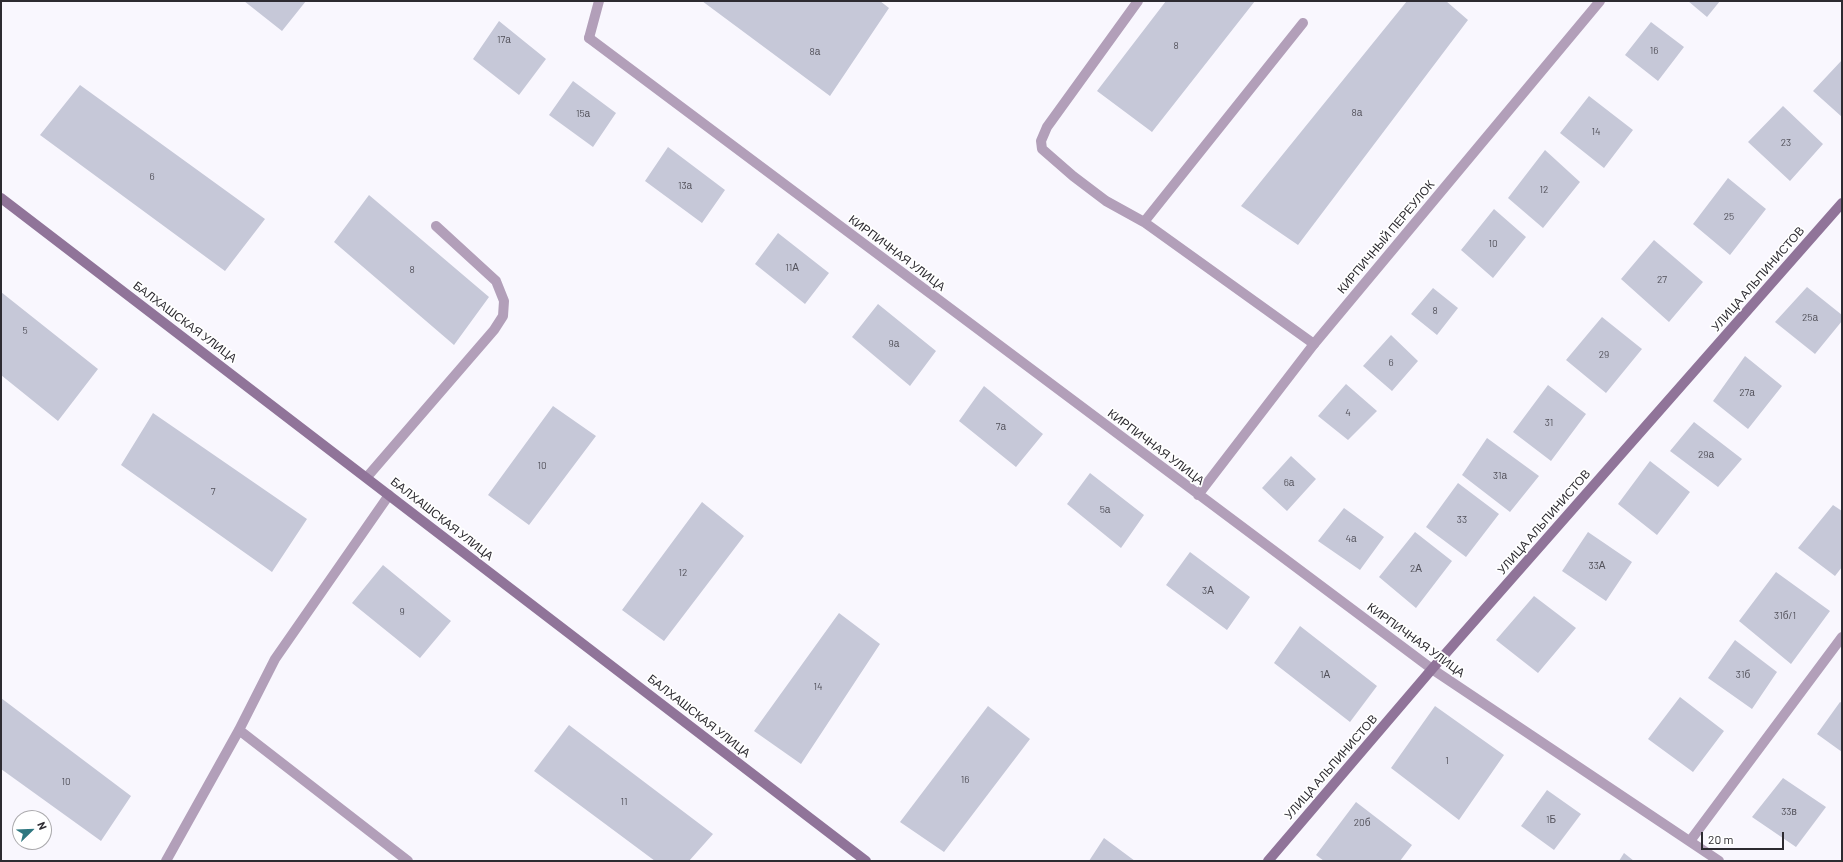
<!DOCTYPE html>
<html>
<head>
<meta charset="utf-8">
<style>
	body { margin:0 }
	#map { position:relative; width:1843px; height:862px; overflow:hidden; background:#f9f7fe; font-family:Barlow,sans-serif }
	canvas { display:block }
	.frame { position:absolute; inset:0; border:2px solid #2d2b31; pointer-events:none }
	.north { position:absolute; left:12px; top:810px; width:40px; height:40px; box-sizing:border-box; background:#fff; border:1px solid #abaaad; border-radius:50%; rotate:67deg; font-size:11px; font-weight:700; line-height:16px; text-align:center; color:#2d2b31 }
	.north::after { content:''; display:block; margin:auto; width:14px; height:18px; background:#2e7780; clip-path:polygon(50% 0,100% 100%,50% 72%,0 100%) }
	.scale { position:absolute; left:1701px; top:832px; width:83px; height:18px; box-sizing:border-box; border:2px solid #2d2b31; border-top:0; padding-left:5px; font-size:12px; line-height:14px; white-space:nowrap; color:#2d2b31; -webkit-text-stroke:3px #fff; paint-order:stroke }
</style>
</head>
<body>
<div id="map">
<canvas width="1843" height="862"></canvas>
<div class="frame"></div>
<div class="north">N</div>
<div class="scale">20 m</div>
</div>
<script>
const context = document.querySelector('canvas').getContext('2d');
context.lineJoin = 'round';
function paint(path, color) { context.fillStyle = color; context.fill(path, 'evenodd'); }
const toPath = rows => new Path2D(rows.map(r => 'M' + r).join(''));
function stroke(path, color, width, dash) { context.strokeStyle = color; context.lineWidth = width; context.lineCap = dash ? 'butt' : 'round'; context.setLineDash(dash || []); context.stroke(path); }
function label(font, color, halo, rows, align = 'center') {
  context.font = font + ' Barlow,sans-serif'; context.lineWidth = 3.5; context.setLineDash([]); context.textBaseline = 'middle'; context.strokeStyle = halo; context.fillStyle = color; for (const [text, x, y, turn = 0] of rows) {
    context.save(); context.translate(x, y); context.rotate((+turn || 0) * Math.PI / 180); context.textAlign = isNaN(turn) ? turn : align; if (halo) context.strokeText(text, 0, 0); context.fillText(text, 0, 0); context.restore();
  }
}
paint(toPath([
	[244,1,306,1,282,31],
	[702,1,880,1,889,8,830,96],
	[1166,1,1255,1,1152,132,1097,91],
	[1407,1,1446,1,1468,20,1298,245,1241,206],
	[1688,1,1720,1,1707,17],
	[499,21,546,59,519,95,473,59],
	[1651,22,1684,47,1658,81,1625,55],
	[1842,60,1842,117,1813,91],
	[573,81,616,113,593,147,549,115],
	[80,85,265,219,225,271,40,135],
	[1589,96,1633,130,1604,168,1560,133],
	[1783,106,1823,144,1790,181,1748,142],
	[668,147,725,190,702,223,645,181],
	[1545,150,1580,182,1543,228,1508,198],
	[1728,178,1766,209,1730,255,1693,224],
	[369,195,489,297,454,345,334,242],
	[1494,209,1526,237,1493,278,1461,250],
	[778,233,829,273,805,304,755,264],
	[1654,240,1703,282,1669,322,1621,279],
	[1807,287,1842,315,1842,321,1815,354,1775,322],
	[1433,288,1458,308,1437,335,1411,314],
	[1,292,98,369,58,421,1,375],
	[878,304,936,351,910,386,852,337],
	[1602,317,1642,349,1606,393,1566,360],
	[1391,335,1418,361,1392,391,1363,366],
	[1745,356,1782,386,1748,429,1713,401],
	[1346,384,1377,411,1348,440,1318,416],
	[1548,385,1586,414,1551,461,1513,432],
	[984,386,1043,434,1016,467,959,421],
	[553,406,596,436,529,525,488,495],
	[153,413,307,519,272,572,121,465],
	[1694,422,1742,459,1718,487,1670,451],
	[1487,438,1539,476,1510,512,1462,475],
	[1291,456,1316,479,1287,511,1262,488],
	[1650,461,1690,492,1657,535,1618,504],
	[1090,473,1144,515,1121,548,1067,504],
	[1458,483,1499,514,1466,557,1426,527],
	[702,502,744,536,664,641,622,610],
	[1833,505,1842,511,1842,567,1835,576,1798,548],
	[1344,508,1384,537,1360,570,1318,541],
	[1415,532,1452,561,1416,608,1379,577],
	[1588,532,1632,562,1606,601,1562,571],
	[1190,552,1250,597,1227,630,1166,585],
	[383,565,451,621,420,658,352,603],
	[1776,572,1830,611,1791,664,1739,621],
	[1534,596,1576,628,1538,673,1496,640],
	[839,613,880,644,801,764,754,731],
	[1300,626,1377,686,1350,722,1274,663],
	[1735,640,1777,672,1752,709,1708,678],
	[1680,697,1724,731,1693,772,1648,739],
	[1,698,131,796,101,841,1,769],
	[1840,702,1842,703,1842,752,1817,734],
	[988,706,1030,739,944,852,900,822],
	[1435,706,1504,755,1459,820,1391,768],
	[569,725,713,834,689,861,655,861,534,771],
	[1783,778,1826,807,1796,847,1752,817],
	[1547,790,1581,814,1554,850,1521,826],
	[1356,802,1412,845,1400,861,1324,861,1316,855],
	[1104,838,1135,861,1089,861],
	[1624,853,1634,861,1619,861]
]), '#c6c8d8');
stroke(toPath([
	[1138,1,1047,127,1041,141,1042,149,1073,176,1106,201,1144,222,1314,344],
	[589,38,599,1],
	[1144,222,1303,23],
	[367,477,494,330,503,316,504,301,496,281,436,226]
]), '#b29fb9', 10);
stroke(toPath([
	[589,38,1432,669,1719,861],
	[1198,495,1314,344,1600,1],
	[239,730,408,861],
	[1690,841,1842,637],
	[166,861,239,730,275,659,389,495]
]), '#b29fb9', 10);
stroke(toPath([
	[1,198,866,861],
	[1268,861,1432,669,1842,203]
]), '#907499', 10);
label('10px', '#53525b', null, [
	["17а",504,40],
	["8",1176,46],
	["16",1654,51],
	["8а",815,52],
	["8а",1357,113],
	["15а",583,114],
	["14",1596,132],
	["23",1786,143],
	["6",152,177],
	["13а",685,186],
	["12",1544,190],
	["25",1729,217],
	["10",1493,244],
	["11А",792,268],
	["8",412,270],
	["27",1662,280],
	["8",1435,311],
	["25а",1810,318],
	["5",25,331],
	["9а",894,344],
	["29",1604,355],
	["6",1391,363],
	["27а",1747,393],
	["4",1348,413],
	["31",1549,423],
	["7а",1001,427],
	["29а",1706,455],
	["10",542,466],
	["31а",1500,476],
	["6а",1289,483],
	["7",213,492],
	["5а",1105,510],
	["33",1462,520],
	["4а",1351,539],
	["33А",1597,566],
	["2А",1416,569],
	["12",683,573],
	["3А",1208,591],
	["9",402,612],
	["31б/1",1785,616],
	["1А",1325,675],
	["31б",1743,675],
	["14",818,687],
	["1",1447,761],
	["16",965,780],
	["10",66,782],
	["11",624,802],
	["33в",1789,812],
	["1Б",1551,820],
	["20б",1362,823]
]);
label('12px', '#2d2b31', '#fff', [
	["КИРПИЧНЫЙ ПЕРЕУЛОК",1386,237,-50],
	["КИРПИЧНАЯ УЛИЦА",897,253,37],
	["УЛИЦА АЛЬПИНИСТОВ",1758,279,-49],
	["БАЛХАШСКАЯ УЛИЦА",185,322,37],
	["КИРПИЧНАЯ УЛИЦА",1156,447,37],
	["БАЛХАШСКАЯ УЛИЦА",442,519,38],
	["УЛИЦА АЛЬПИНИСТОВ",1544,522,-49],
	["КИРПИЧНАЯ УЛИЦА",1416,640,36],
	["БАЛХАШСКАЯ УЛИЦА",699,716,38],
	["УЛИЦА АЛЬПИНИСТОВ",1331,767,-49]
]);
</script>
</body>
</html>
